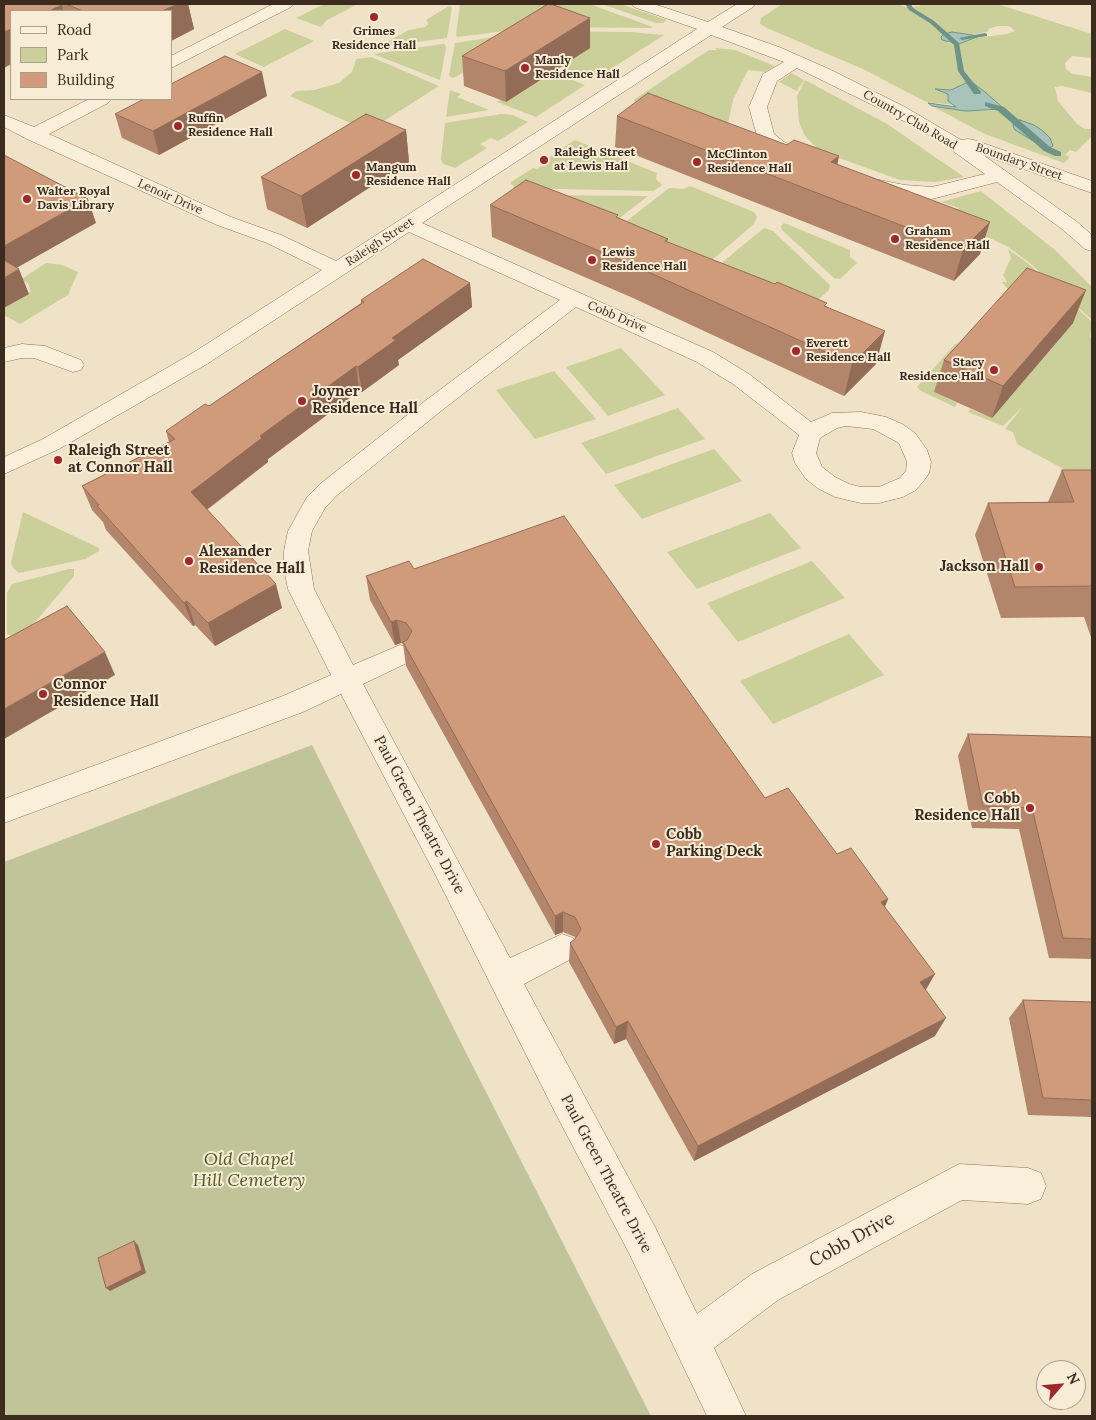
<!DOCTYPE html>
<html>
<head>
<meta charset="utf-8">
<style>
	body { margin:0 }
	#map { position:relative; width:1096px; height:1420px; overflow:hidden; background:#f0e2c6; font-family:Lora,serif }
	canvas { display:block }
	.frame { position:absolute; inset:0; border:5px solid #3c2c1f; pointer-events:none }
	.legend { position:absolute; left:10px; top:10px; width:162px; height:90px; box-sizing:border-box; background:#f7ecd6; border:1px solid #ac9f8d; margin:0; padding:6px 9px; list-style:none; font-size:15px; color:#3c2c1f }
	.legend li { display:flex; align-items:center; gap:10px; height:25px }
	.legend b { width:25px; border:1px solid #ac9f8d }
	.north { position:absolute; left:1036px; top:1360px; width:50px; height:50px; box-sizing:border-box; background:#f7ecd6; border:1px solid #ac9f8d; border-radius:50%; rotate:63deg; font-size:14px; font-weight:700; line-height:20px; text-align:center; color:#3c2c1f }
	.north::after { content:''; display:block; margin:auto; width:18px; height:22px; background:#9f282e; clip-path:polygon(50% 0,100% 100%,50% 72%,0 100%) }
</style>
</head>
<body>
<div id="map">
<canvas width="1096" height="1420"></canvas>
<div class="frame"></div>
<ul class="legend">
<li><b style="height:6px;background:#faefda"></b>Road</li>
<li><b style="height:14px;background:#cbcf99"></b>Park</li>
<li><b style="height:14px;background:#d09b7b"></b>Building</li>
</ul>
<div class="north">N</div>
</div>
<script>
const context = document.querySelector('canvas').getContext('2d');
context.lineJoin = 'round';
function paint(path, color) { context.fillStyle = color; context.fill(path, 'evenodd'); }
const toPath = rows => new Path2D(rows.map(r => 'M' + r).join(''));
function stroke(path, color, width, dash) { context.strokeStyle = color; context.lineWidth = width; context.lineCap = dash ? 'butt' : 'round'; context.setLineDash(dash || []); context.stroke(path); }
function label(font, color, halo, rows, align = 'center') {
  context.font = font + ' Lora,serif'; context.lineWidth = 4; context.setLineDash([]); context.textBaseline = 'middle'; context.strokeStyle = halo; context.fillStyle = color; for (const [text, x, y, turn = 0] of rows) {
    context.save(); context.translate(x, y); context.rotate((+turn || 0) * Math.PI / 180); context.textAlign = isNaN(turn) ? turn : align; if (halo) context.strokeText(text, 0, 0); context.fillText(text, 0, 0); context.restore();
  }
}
paint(toPath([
	[324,4,358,4,327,20,321,27,296,18],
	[460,4,589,4,653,27,651,28,536,27,457,37,456,35],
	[602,4,620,4,667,20,663,23,656,23],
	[782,4,898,4,906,7,920,6,920,4,997,4,1092,34,1092,58,1072,56,1065,63,1066,69,1073,74,1092,77,1092,93,1062,86,1055,87,1058,101,1077,124,1085,129,1092,129,1092,136,1076,152,1070,150,1065,155,1070,157,1064,163,985,134,932,106,971,111,998,110,1002,107,997,103,954,88,952,90,936,89,948,94,947,98,955,105,926,102,865,70,767,28,760,24,761,18],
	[998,26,1009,26,1015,31,1007,34,976,38,959,44,948,43,946,33,948,32,973,35,989,31,988,29],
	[449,6,452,7,447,38,378,47,409,30,425,27,428,24,426,20],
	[285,29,314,41,264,67,235,54],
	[543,31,630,32,664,35,595,79,561,67,589,48],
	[513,34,470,68,456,77,452,78,449,75,455,43],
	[442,44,445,44,446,48,440,80,373,54],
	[715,48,735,50,775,66,765,72,748,70,733,100,727,128,634,101,635,99,709,50,717,50],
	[371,57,439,86,368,131,290,96,296,91,314,90,339,83,352,72,356,59],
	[552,72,585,85,536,117,497,102],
	[791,73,804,80,797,91,779,82],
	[805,80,887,124,964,177,935,182,900,180,820,151,805,136,799,122,797,96],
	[450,90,461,94,457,97,489,110,446,117],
	[501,114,513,115,528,122,498,141,491,138,480,144,487,148,455,168,443,164,441,159,445,123],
	[575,140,657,173,656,179,662,185,654,191,513,188,514,186,511,184,511,182,533,168,537,169,548,162,545,160],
	[690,186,754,212,757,217,754,224,699,271,619,227,669,188,683,189],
	[981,191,1055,250,1092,287,1092,320,1031,264,1008,247,992,239,945,222,959,208,941,202],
	[530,195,648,196,612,224],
	[784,223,850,250,850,257,857,263,840,279,834,278,782,230,781,226],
	[764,228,773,231,830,285,829,290,810,307,708,274],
	[1008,249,1030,265,1092,322,1090,337,1092,338,1092,484,1017,444,1013,432,1005,429,1023,406,1003,426,968,412,970,409,992,418,1011,293,1002,282,1007,282,1003,275,1011,258],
	[46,263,62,265,78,272,68,295,20,324,4,315,4,308,31,292,28,283,20,280],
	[962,343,934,392,957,403,955,407,921,391,917,387,955,344],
	[621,348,665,395,608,416,566,367],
	[554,371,596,419,535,439,496,390],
	[678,408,705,439,606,474,581,443],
	[714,449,742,481,642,519,614,485],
	[23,512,99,548,99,551,85,559,19,573,13,568,11,562],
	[770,513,801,548,697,589,667,552],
	[812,561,845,598,738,642,707,603],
	[69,569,74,569,74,576,27,632,14,637,7,634,7,593,12,584],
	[849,634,884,675,773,724,740,681]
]), '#cbcf99');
paint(toPath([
	[312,745,456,1033,651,1416,4,1416,4,862]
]), '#c1c498');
const water = toPath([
	[952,32,972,35,977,37,959,44,942,40,941,37,944,34,952,32],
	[968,82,973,83,985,92,1002,107,1001,109,966,111,932,106,928,103,956,107,948,101,948,94,935,89,951,90,968,82],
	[1020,120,1034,125,1043,131,1050,138,1053,146,1049,148,1045,148,1015,130,1013,126,1014,121,1020,120]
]);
paint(water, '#a8c4ba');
stroke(water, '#6e9388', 1);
paint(toPath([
	[905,4,911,4,913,8,934,21,959,43,964,71,981,92,980,94,974,94,958,71,954,45,930,23,909,10,905,4],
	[985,33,987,34,987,36,962,40,959,38,985,33],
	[985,102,1004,107,1050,147,1061,152,1061,156,1055,156,1044,151,998,111,985,106,985,102]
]), '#6e9388');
const minor = toPath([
	[273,4,293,4,291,7,171,68,171,56,273,4],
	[632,4,654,4,708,22,737,4,755,4,753,7,722,27,779,47,829,69,905,107,961,140,968,139,974,140,1092,181,1092,193,983,155,1076,221,1092,235,1092,251,1085,249,1062,229,997,182,932,199,905,197,867,189,865,185,867,181,874,179,905,185,932,187,985,174,939,141,893,115,797,68,777,81,767,107,774,134,784,142,807,153,810,157,807,161,801,163,772,150,757,136,749,107,763,74,784,62,711,35,422,223,713,352,749,374,811,422,832,413,861,412,886,417,902,424,915,433,927,450,931,462,929,473,925,479,916,490,903,497,879,503,861,503,835,497,819,489,806,479,795,463,792,453,799,435,733,384,697,362,576,307,441,411,336,496,325,508,312,531,308,551,314,589,353,665,400,645,409,648,413,655,409,662,363,684,510,958,562,934,573,938,578,948,573,958,524,984,655,1227,697,1314,752,1274,959,1164,1028,1168,1041,1173,1046,1186,1041,1199,1028,1204,962,1200,778,1300,714,1348,746,1416,707,1416,629,1253,559,1120,436,876,341,694,303,712,4,823,4,799,283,696,331,675,288,589,284,569,284,551,288,531,307,497,320,484,425,401,560,300,409,232,207,364,59,449,4,474,4,457,43,439,191,354,322,270,267,243,217,225,27,139,4,127,4,115,34,127,89,99,111,99,108,103,49,134,231,217,281,235,336,261,697,29,634,7,632,4],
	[846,426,873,429,899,443,907,462,906,471,900,478,879,487,861,487,849,484,835,477,822,467,816,453,820,438,837,428,846,426],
	[22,344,45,346,81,360,84,365,81,370,73,372,34,358,22,358,4,362,4,348,22,344]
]);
stroke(minor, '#8d735b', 1);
paint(minor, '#faefda');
paint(toPath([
	[4,4,188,4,194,29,171,41,171,11,11,11,11,64,4,68],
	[590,18,590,48,506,102,464,86,462,56],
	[267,96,159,155,122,138,115,114],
	[617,116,837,164,980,254,954,281,615,147],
	[406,130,409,162,307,228,267,209,261,177],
	[490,205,618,218,668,239,667,242,826,306,876,364,844,396,633,298,492,237],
	[470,283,472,307,398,360,399,365,362,392,359,391,268,459,268,462,207,510,282,608,215,646,195,625,193,626,106,530,103,522,92,510,82,486,169,442,166,431,209,406,361,303,361,300],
	[1073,323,992,418,934,392,944,360],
	[1062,470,1092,470,1092,640,1084,617,1001,618,975,535,988,503,1048,502],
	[414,569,765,798,837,854,888,899,885,907,926,990,935,1036,694,1161,626,1039,614,1044,569,962,570,943,575,939,575,937,563,932,555,935,406,666,403,644,401,643,395,645,370,600,366,576],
	[968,734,1092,737,1092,959,1049,958,1019,829,972,828,958,756],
	[1023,1000,1092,1002,1092,1117,1028,1115,1009,1018]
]), '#b3856a');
paint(toPath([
	[178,4,188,4,194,29,171,41,171,11,162,11],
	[62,5,63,11,49,11],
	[590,18,590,48,506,102,505,71],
	[11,29,11,64,4,68,4,32],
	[262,72,267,96,159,155,153,131],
	[406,130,409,162,307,228,301,196],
	[839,156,833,188,831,162],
	[88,199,96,223,4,275,4,246],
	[990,222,980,254,954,281,963,249],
	[19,269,29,294,4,308,4,278],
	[470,283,472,307,398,360,399,365,362,392,358,367,392,338],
	[1086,290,1073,323,992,418,1003,386],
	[885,331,876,364,844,396,852,364],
	[356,366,359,391,268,459,268,462,198,516,191,492,260,436],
	[276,584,282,608,215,646,208,623],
	[187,601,195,625,193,626,184,603],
	[397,620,401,643,395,645,391,622],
	[105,652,115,675,4,739,4,709],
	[888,899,879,919,881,902],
	[563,912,563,932,555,935,555,916],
	[935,974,924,993,920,982],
	[946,1018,935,1036,694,1161,698,1146],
	[628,1021,626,1039,614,1044,616,1027],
	[134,1241,138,1245,146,1273,110,1291,106,1288]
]), '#926c56');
const building = toPath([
	[4,4,58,4,62,5,49,11,11,11,11,29,4,32,4,4],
	[66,4,178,4,162,11,83,11,66,4],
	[548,4,551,4,590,18,505,71,462,56,548,4],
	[225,56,262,72,153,131,115,114,144,99,171,99,171,84,225,56],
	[648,93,787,145,794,140,839,156,831,162,990,222,963,249,617,116,648,93],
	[366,114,406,130,301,196,261,177,366,114],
	[4,155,88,199,4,246,4,155],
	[526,180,618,215,616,217,668,239,665,241,775,284,777,282,827,303,824,306,885,331,852,364,635,266,490,205,526,180],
	[423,259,470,283,392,338,396,340,358,367,356,366,260,436,262,438,191,492,276,584,208,623,187,601,184,603,97,506,99,505,82,486,175,439,166,431,205,404,209,406,364,302,361,300,423,259],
	[4,260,19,269,4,278,4,260],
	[1027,268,1086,290,1003,386,944,360,1027,268],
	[1062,470,1092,470,1092,586,1015,587,988,503,1074,502,1062,470],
	[564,516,765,798,788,788,837,854,851,848,888,899,881,902,935,974,920,982,946,1018,698,1146,628,1021,616,1027,570,943,575,939,581,929,575,917,563,912,555,916,403,642,407,640,412,631,406,623,397,620,391,622,366,576,409,561,414,569,564,516],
	[67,606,105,652,4,709,4,640,67,606],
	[968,734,1092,737,1092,939,1063,938,1032,808,983,806,968,734],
	[1023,1000,1092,1002,1092,1100,1043,1098,1023,1000],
	[134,1241,142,1270,106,1288,98,1258,134,1241]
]);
paint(building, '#d09b7b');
stroke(building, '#926c56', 1);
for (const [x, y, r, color] of [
	[374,17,5,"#9f282e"],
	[525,68,5,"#9f282e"],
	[178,126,5,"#9f282e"],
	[544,160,5,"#9f282e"],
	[697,162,5,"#9f282e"],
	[356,175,5,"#9f282e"],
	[27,199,5,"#9f282e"],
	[895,239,5,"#9f282e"],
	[592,260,5,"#9f282e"],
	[796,351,5,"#9f282e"],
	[994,370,5,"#9f282e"],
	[302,401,5,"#9f282e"],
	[58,460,5,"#9f282e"],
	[189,561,5,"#9f282e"],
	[1039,567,5,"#9f282e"],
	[43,694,5,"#9f282e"],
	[1030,808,5,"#9f282e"],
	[656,844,5,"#9f282e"]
]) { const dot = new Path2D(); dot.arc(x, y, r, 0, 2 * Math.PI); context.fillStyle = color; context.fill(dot); stroke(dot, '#f7ecd6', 2); }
label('bold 12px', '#3c2c1f', '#f7ecd6', [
	["Grimes",374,32,"center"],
	["Residence Hall",374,46,"center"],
	["Manly",535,61],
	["Residence Hall",535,75],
	["Ruffin",188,119],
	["Residence Hall",188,133],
	["Raleigh Street",554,153],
	["at Lewis Hall",554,167],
	["McClinton",707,155],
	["Residence Hall",707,169],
	["Mangum",366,168],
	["Residence Hall",366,182],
	["Walter Royal",37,192],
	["Davis Library",37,206],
	["Graham",905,232],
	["Residence Hall",905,246],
	["Lewis",602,253],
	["Residence Hall",602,267],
	["Everett",806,344],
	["Residence Hall",806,358],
	["Stacy",984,363,"right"],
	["Residence Hall",984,377,"right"]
], 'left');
label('12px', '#3c2c1f', '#f7ecd6', [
	["Country Club Road",910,120,30],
	["Boundary Street",1019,162,19],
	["Lenoir Drive",170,197,24],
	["Raleigh Street",380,242,-33],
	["Cobb Drive",617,317,23]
]);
label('bold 15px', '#3c2c1f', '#f7ecd6', [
	["Joyner",312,392],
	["Residence Hall",312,409],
	["Raleigh Street",68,451],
	["at Connor Hall",68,468],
	["Alexander",199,552],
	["Residence Hall",199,569],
	["Jackson Hall",1029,567,"right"],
	["Connor",53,685],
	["Residence Hall",53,702],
	["Cobb",1020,799,"right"],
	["Residence Hall",1020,816,"right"],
	["Cobb",666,835],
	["Parking Deck",666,852]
], 'left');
label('15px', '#3c2c1f', '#f7ecd6', [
	["Paul Green Theatre Drive",419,815,62],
	["Paul Green Theatre Drive",606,1174,62]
]);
label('italic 18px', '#4f5a25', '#f7ecd6', [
	["Old Chapel",249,1160],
	["Hill Cemetery",249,1181]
]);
label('18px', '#3c2c1f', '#f7ecd6', [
	["Cobb Drive",852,1240,-29]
]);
</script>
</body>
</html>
